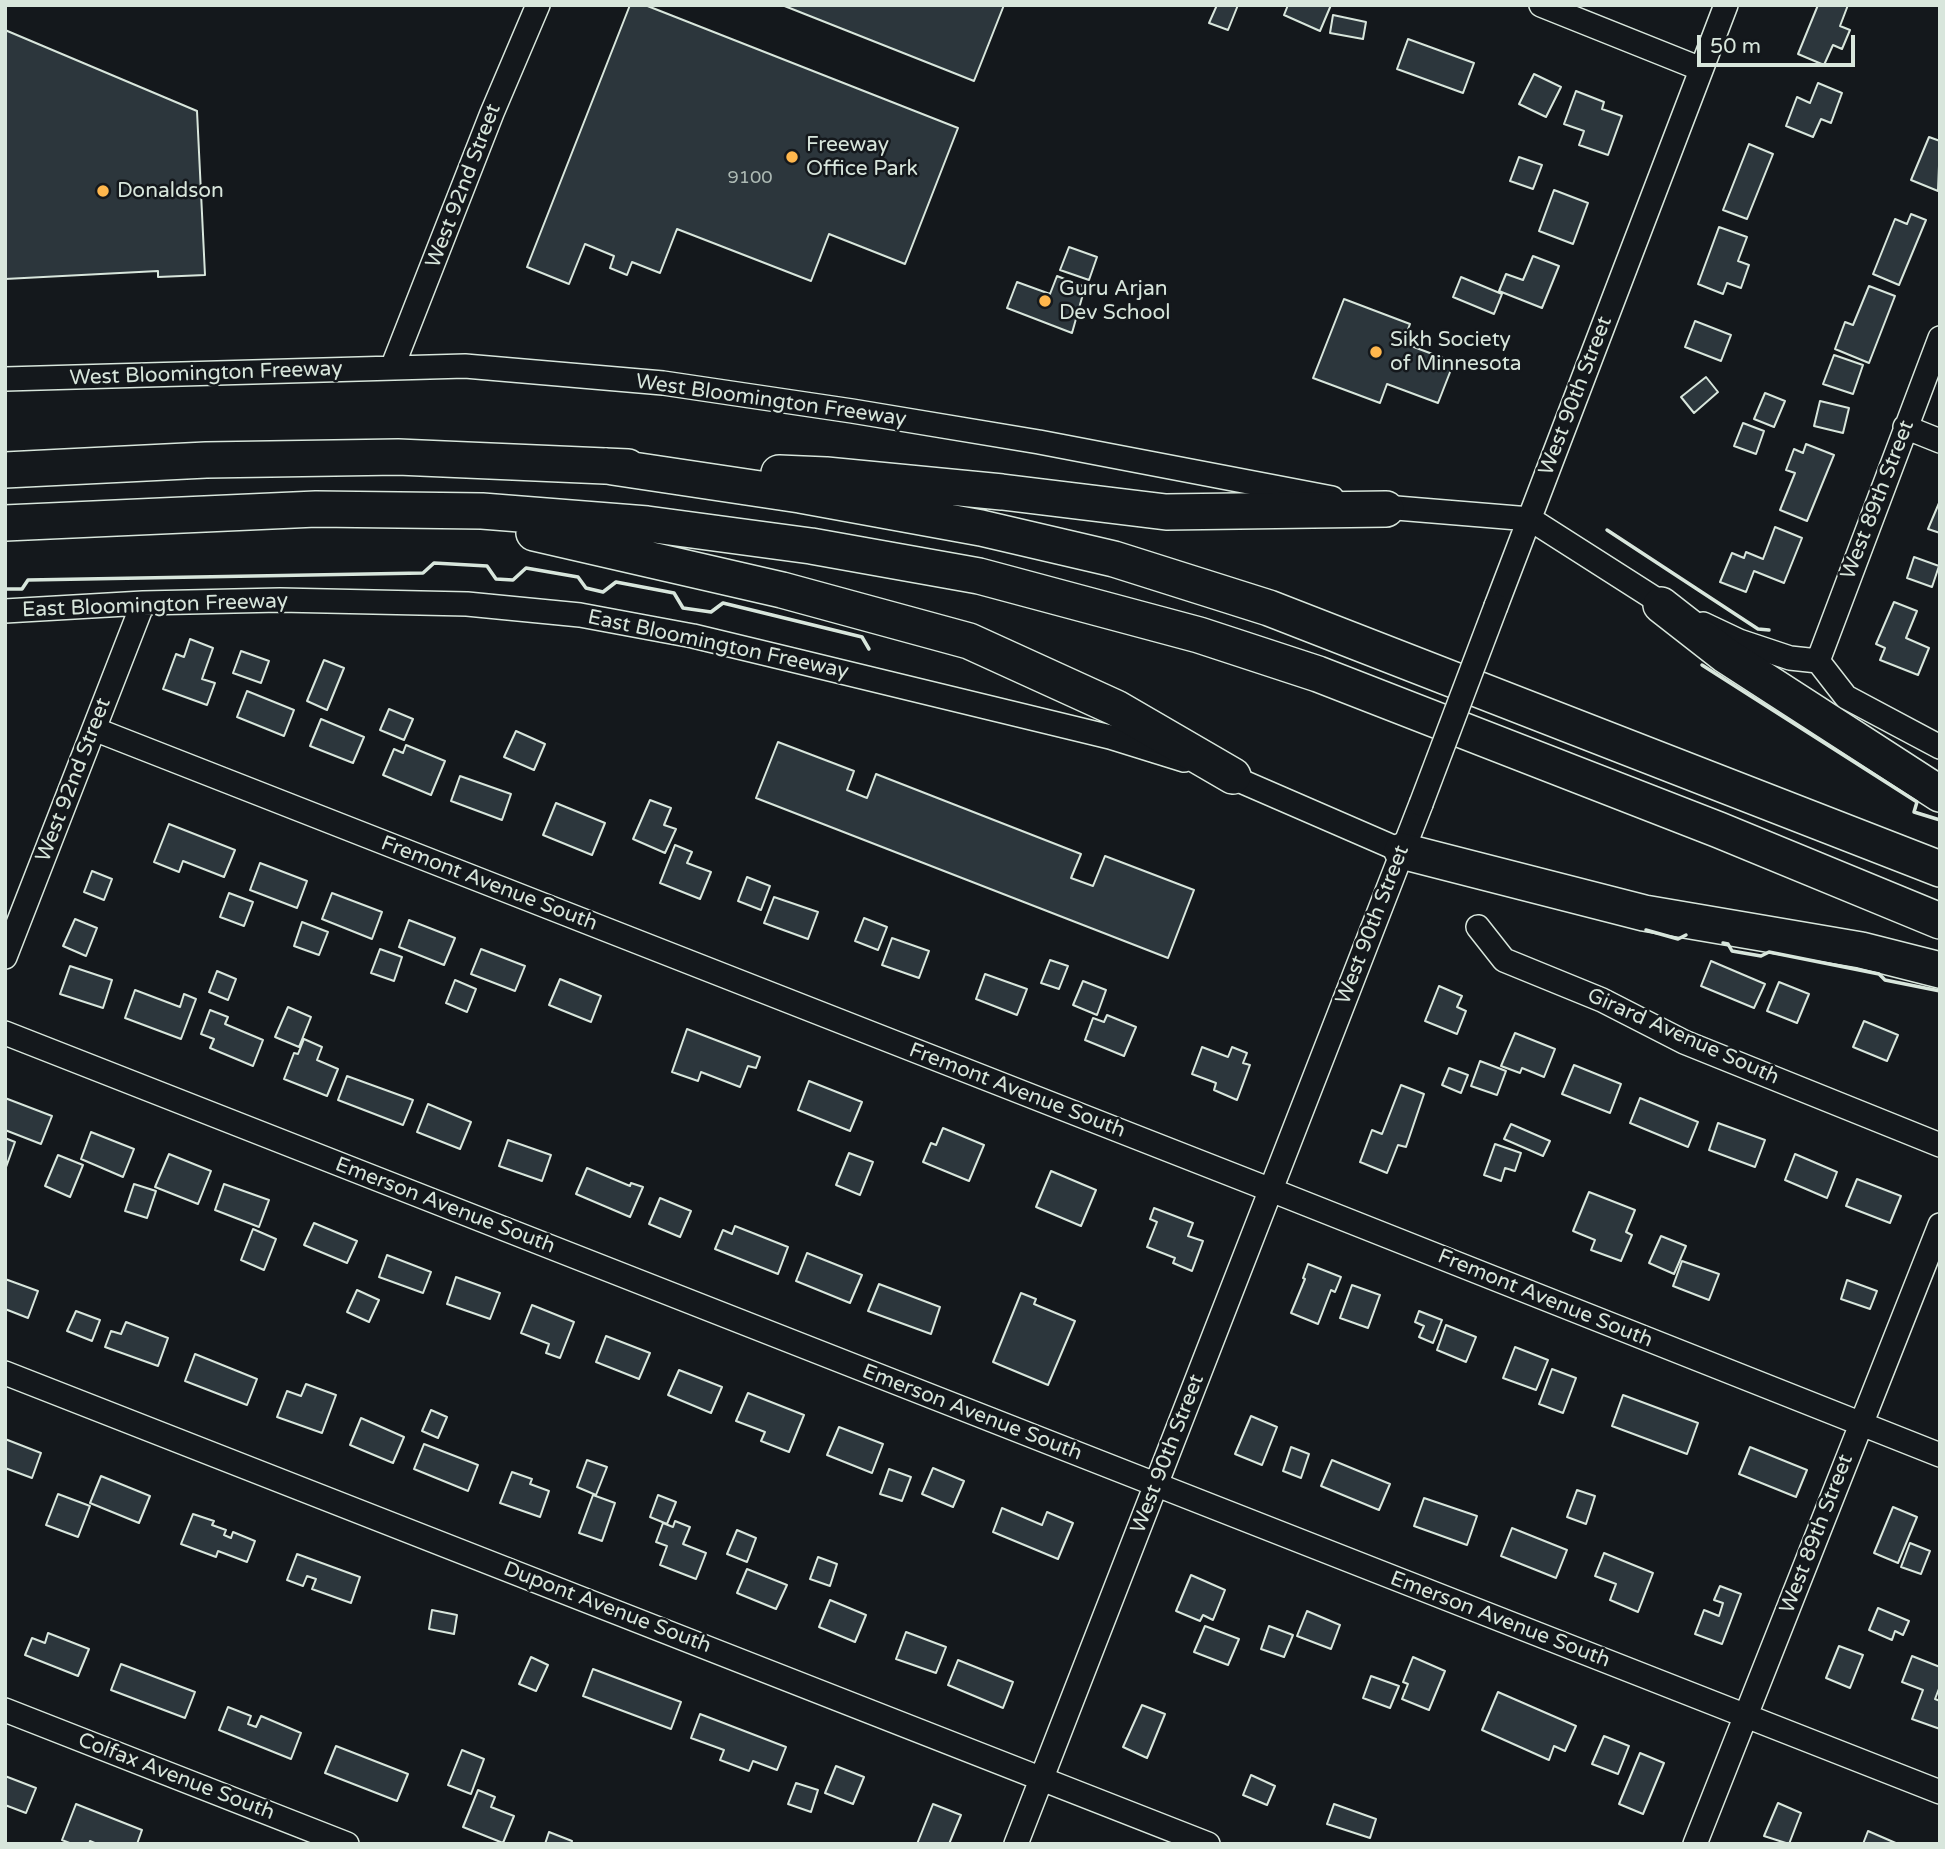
<!DOCTYPE html>
<html>
<head>
<meta charset="utf-8">
<style>
	body { margin:0 }
	#map { position:relative; width:1945px; height:1849px; overflow:hidden; background:#14181c; font-family:"Varela Round",sans-serif }
	canvas { display:block }
	.frame { position:absolute; inset:0; border:7px solid #d8e6dc; pointer-events:none }
	.scale { position:absolute; left:1697px; top:35px; width:158px; height:32px; box-sizing:border-box; border:4px solid #d8e6dc; border-top:0; padding-left:9px; font-size:21px; line-height:24px; white-space:nowrap; color:#d8e6dc; -webkit-text-stroke:5px #14181c; paint-order:stroke }
</style>
</head>
<body>
<div id="map">
<canvas width="1945" height="1849"></canvas>
<div class="frame"></div>
<div class="scale">50 m</div>
</div>
<script>
const context = document.querySelector('canvas').getContext('2d');
context.lineJoin = 'round';
function paint(path, color) { context.fillStyle = color; context.fill(path, 'evenodd'); }
const toPath = rows => new Path2D(rows.map(r => 'M' + r).join(''));
function stroke(path, color, width, dash) { context.strokeStyle = color; context.lineWidth = width; context.lineCap = dash ? 'butt' : 'round'; context.setLineDash(dash || []); context.stroke(path); }
function label(font, color, halo, rows, align = 'center') {
  context.font = font + ' "Varela Round",sans-serif'; context.lineWidth = 5; context.setLineDash([]); context.textBaseline = 'middle'; context.strokeStyle = halo; context.fillStyle = color; for (const [text, x, y, turn = 0] of rows) {
    context.save(); context.translate(x, y); context.rotate((+turn || 0) * Math.PI / 180); context.textAlign = isNaN(turn) ? turn : align; if (halo) context.strokeText(text, 0, 0); context.fillText(text, 0, 0); context.restore();
  }
}
const building = toPath([
	[630,5,645,5,958,128,905,264,829,234,811,281,677,229,660,273,632,262,627,275,610,268,614,256,585,244,569,284,527,267,630,5],
	[782,5,1004,5,974,81,782,5],
	[1217,5,1238,5,1228,30,1209,23,1217,5],
	[1288,5,1331,5,1320,31,1284,15,1288,5],
	[1818,5,1848,5,1840,26,1850,30,1842,49,1833,45,1824,65,1798,54,1818,5],
	[1333,15,1366,22,1363,39,1330,33,1333,15],
	[5,30,197,111,205,275,158,277,158,271,5,279,5,30],
	[1408,39,1474,63,1463,93,1397,69,1408,39],
	[1534,74,1561,87,1546,117,1519,104,1534,74],
	[1818,83,1842,93,1831,123,1821,119,1813,137,1786,126,1797,97,1810,103,1818,83],
	[1576,91,1604,102,1602,109,1622,116,1608,155,1579,145,1584,131,1564,124,1576,91],
	[1929,137,1940,141,1938,191,1911,180,1929,137],
	[1749,144,1773,154,1747,219,1723,210,1749,144],
	[1519,157,1542,165,1533,189,1510,181,1519,157],
	[1554,190,1588,203,1573,244,1539,231,1554,190],
	[1911,214,1926,220,1899,285,1873,274,1895,219,1907,224,1911,214],
	[1719,227,1747,237,1738,261,1749,265,1741,288,1727,283,1723,294,1698,284,1719,227],
	[1069,247,1097,257,1089,280,1060,270,1069,247],
	[1533,256,1559,266,1542,308,1499,291,1506,274,1523,280,1533,256],
	[1057,276,1085,287,1072,333,1007,308,1017,282,1050,294,1057,276],
	[1461,277,1502,294,1494,314,1453,297,1461,277],
	[1869,286,1895,296,1869,363,1835,349,1845,322,1853,325,1869,286],
	[1344,299,1410,324,1403,343,1454,362,1438,403,1387,384,1380,403,1313,378,1344,299],
	[1695,321,1731,335,1721,361,1685,347,1695,321],
	[1834,355,1863,365,1853,394,1823,384,1834,355],
	[1706,377,1718,392,1694,413,1681,397,1706,377],
	[1765,393,1785,401,1774,427,1754,419,1765,393],
	[1820,401,1849,408,1843,433,1814,426,1820,401],
	[1743,423,1764,431,1756,454,1734,446,1743,423],
	[1806,444,1834,455,1807,521,1780,510,1795,473,1786,470,1794,449,1803,453,1806,444],
	[1939,503,1940,504,1940,533,1928,529,1939,503],
	[1775,527,1802,538,1784,583,1754,571,1746,592,1720,582,1732,553,1744,558,1746,552,1763,559,1775,527],
	[1914,557,1939,566,1932,587,1907,578,1914,557],
	[1894,602,1917,611,1906,638,1929,648,1918,675,1880,660,1885,648,1876,644,1894,602],
	[190,639,213,648,202,679,215,683,207,705,163,689,176,654,184,657,190,639],
	[241,651,269,661,261,683,233,673,241,651],
	[324,660,344,668,327,710,307,701,324,660],
	[247,691,294,710,284,736,237,717,247,691],
	[389,709,413,719,404,740,380,730,389,709],
	[321,719,364,737,353,763,310,746,321,719],
	[516,731,545,744,534,770,504,757,516,731],
	[778,742,854,771,847,790,867,798,876,774,1081,854,1071,878,1093,886,1105,856,1194,890,1168,958,756,798,778,742],
	[406,745,445,761,431,795,383,775,394,749,403,753,406,745],
	[460,776,511,794,502,820,451,801,460,776],
	[650,800,671,808,664,825,676,829,665,853,633,839,650,800],
	[556,803,605,823,592,855,543,835,556,803],
	[169,824,235,850,224,877,183,861,179,872,154,862,169,824],
	[675,845,692,852,687,863,711,872,700,899,660,883,675,845],
	[260,863,307,881,297,908,250,890,260,863],
	[92,871,112,879,104,900,84,892,92,871],
	[747,877,770,886,761,910,738,901,747,877],
	[229,893,253,902,244,926,220,917,229,893],
	[332,893,382,912,372,939,322,919,332,893],
	[774,897,818,912,808,939,764,923,774,897],
	[864,918,887,927,878,950,855,941,864,918],
	[75,919,97,928,86,956,63,946,75,919],
	[409,920,455,938,444,965,399,947,409,920],
	[302,922,328,932,319,955,294,946,302,922],
	[892,938,929,951,919,978,882,965,892,938],
	[380,949,402,957,394,981,371,973,380,949],
	[481,949,525,966,515,991,471,974,481,949],
	[1050,960,1068,966,1059,989,1041,983,1050,960],
	[1711,961,1765,984,1754,1008,1701,986,1711,961],
	[70,966,112,980,103,1008,60,994,70,966],
	[217,971,236,979,228,1000,209,992,217,971],
	[985,974,1027,989,1017,1015,976,999,985,974],
	[560,979,601,996,591,1022,549,1005,560,979],
	[455,980,476,989,467,1012,446,1003,455,980],
	[1083,981,1106,990,1097,1015,1073,1005,1083,981],
	[1779,982,1809,994,1797,1023,1767,1011,1779,982],
	[1439,986,1462,996,1457,1007,1466,1011,1457,1034,1425,1021,1439,986],
	[135,990,180,1007,184,994,196,999,181,1039,125,1018,135,990],
	[288,1007,311,1017,299,1047,275,1037,288,1007],
	[210,1010,228,1017,225,1024,263,1040,253,1066,210,1048,214,1039,201,1034,210,1010],
	[1107,1015,1136,1027,1124,1056,1085,1040,1093,1018,1104,1022,1107,1015],
	[1864,1021,1898,1035,1887,1061,1853,1047,1864,1021],
	[687,1029,760,1057,756,1068,748,1066,740,1087,701,1072,698,1081,672,1072,687,1029],
	[1515,1033,1555,1049,1544,1077,1522,1068,1520,1073,1501,1066,1515,1033],
	[304,1039,322,1047,317,1060,338,1069,327,1096,284,1079,294,1053,298,1054,304,1039],
	[1202,1047,1228,1057,1232,1047,1247,1053,1243,1063,1250,1065,1237,1100,1214,1090,1216,1083,1192,1074,1202,1047],
	[1480,1061,1506,1071,1497,1095,1471,1086,1480,1061],
	[1574,1065,1621,1084,1610,1113,1562,1094,1574,1065],
	[1449,1068,1468,1075,1461,1093,1442,1085,1449,1068],
	[347,1076,413,1100,403,1125,338,1100,347,1076],
	[809,1081,862,1102,850,1131,798,1110,809,1081],
	[1401,1085,1424,1094,1406,1147,1398,1145,1387,1173,1360,1162,1372,1130,1382,1134,1401,1085],
	[5,1098,52,1116,41,1144,5,1130,5,1098],
	[1640,1098,1698,1122,1688,1147,1630,1123,1640,1098],
	[428,1104,471,1122,460,1149,417,1132,428,1104],
	[1718,1123,1765,1140,1755,1167,1709,1150,1718,1123],
	[1511,1124,1550,1141,1543,1156,1504,1139,1511,1124],
	[943,1128,984,1145,969,1181,923,1162,931,1143,936,1145,943,1128],
	[91,1132,134,1149,123,1177,81,1159,91,1132],
	[5,1138,15,1142,5,1170,5,1138],
	[508,1140,551,1155,542,1181,499,1166,508,1140],
	[1495,1144,1521,1153,1515,1171,1505,1168,1501,1181,1484,1175,1495,1144],
	[849,1153,873,1162,860,1195,836,1185,849,1153],
	[169,1154,211,1171,198,1204,155,1187,169,1154],
	[1795,1154,1837,1172,1827,1198,1785,1180,1795,1154],
	[58,1155,83,1165,70,1197,45,1186,58,1155],
	[587,1168,630,1186,631,1183,643,1187,630,1217,576,1194,587,1168],
	[1051,1171,1096,1190,1081,1226,1036,1207,1051,1171],
	[1857,1179,1901,1196,1890,1223,1846,1206,1857,1179],
	[134,1184,156,1191,147,1218,125,1211,134,1184],
	[224,1184,269,1200,259,1227,215,1210,224,1184],
	[1589,1192,1635,1210,1626,1232,1632,1235,1621,1261,1591,1250,1595,1240,1573,1231,1589,1192],
	[660,1198,691,1211,680,1237,649,1224,660,1198],
	[1154,1208,1193,1223,1188,1236,1203,1241,1192,1271,1173,1263,1175,1258,1147,1247,1157,1222,1150,1219,1154,1208],
	[314,1223,357,1241,347,1263,304,1245,314,1223],
	[735,1226,788,1247,778,1274,715,1249,723,1230,732,1234,735,1226],
	[253,1229,276,1239,264,1270,241,1260,253,1229],
	[1661,1236,1686,1246,1674,1274,1649,1263,1661,1236],
	[807,1253,862,1275,850,1303,796,1281,807,1253],
	[387,1255,431,1272,423,1293,379,1277,387,1255],
	[1682,1261,1719,1274,1709,1300,1673,1286,1682,1261],
	[1308,1264,1341,1277,1335,1292,1331,1290,1318,1324,1291,1313,1305,1279,1303,1278,1308,1264],
	[456,1277,500,1293,490,1319,447,1304,456,1277],
	[5,1279,38,1291,28,1318,5,1309,5,1279],
	[1847,1280,1877,1291,1870,1309,1841,1299,1847,1280],
	[879,1284,940,1307,931,1334,868,1311,879,1284],
	[1352,1285,1380,1295,1368,1328,1340,1318,1352,1285],
	[357,1290,379,1300,369,1322,347,1312,357,1290],
	[1021,1293,1036,1299,1034,1304,1075,1321,1048,1385,993,1362,1021,1293],
	[532,1305,574,1322,560,1358,546,1353,549,1344,521,1333,532,1305],
	[76,1311,100,1320,92,1341,67,1331,76,1311],
	[1419,1311,1442,1320,1433,1343,1419,1337,1424,1326,1415,1322,1419,1311],
	[126,1322,168,1338,158,1366,105,1347,111,1331,121,1334,126,1322],
	[1446,1325,1476,1337,1466,1362,1437,1350,1446,1325],
	[606,1336,650,1353,639,1379,596,1362,606,1336],
	[1515,1347,1548,1360,1536,1390,1503,1378,1515,1347],
	[195,1354,257,1379,247,1405,185,1381,195,1354],
	[1552,1369,1576,1378,1563,1413,1539,1404,1552,1369],
	[679,1370,722,1387,711,1413,668,1395,679,1370],
	[306,1384,336,1395,322,1433,277,1417,287,1391,301,1396,306,1384],
	[748,1393,804,1415,789,1452,761,1441,765,1432,736,1421,748,1393],
	[1623,1395,1698,1423,1687,1454,1612,1426,1623,1395],
	[431,1410,447,1417,438,1438,422,1431,431,1410],
	[1251,1416,1277,1427,1262,1465,1235,1454,1251,1416],
	[361,1418,404,1437,393,1463,350,1445,361,1418],
	[839,1427,883,1444,872,1473,827,1455,839,1427],
	[5,1439,41,1453,32,1478,5,1468,5,1439],
	[424,1444,478,1465,468,1491,414,1469,424,1444],
	[1291,1447,1309,1454,1301,1478,1283,1471,1291,1447],
	[1750,1447,1807,1470,1796,1497,1739,1474,1750,1447],
	[587,1460,607,1467,596,1495,577,1487,587,1460],
	[1332,1460,1390,1484,1379,1510,1321,1486,1332,1460],
	[933,1468,964,1481,953,1507,922,1494,933,1468],
	[889,1469,911,1477,902,1501,880,1494,889,1469],
	[512,1472,532,1479,530,1484,549,1491,540,1517,500,1503,512,1472],
	[101,1476,150,1496,139,1523,90,1503,101,1476],
	[1577,1490,1595,1496,1586,1524,1567,1517,1577,1490],
	[58,1494,90,1506,78,1537,46,1525,58,1494],
	[593,1495,615,1503,602,1541,579,1533,593,1495],
	[658,1495,676,1502,667,1524,650,1517,658,1495],
	[1424,1498,1477,1516,1467,1545,1414,1526,1424,1498],
	[1893,1507,1917,1517,1898,1563,1874,1553,1893,1507],
	[1002,1508,1042,1525,1047,1512,1073,1523,1058,1559,993,1532,1002,1508],
	[193,1514,214,1521,212,1525,226,1530,224,1535,231,1538,233,1532,255,1541,247,1562,218,1551,216,1557,181,1544,193,1514],
	[675,1521,690,1527,683,1544,706,1553,696,1579,660,1565,667,1546,656,1542,663,1523,673,1527,675,1521],
	[1512,1528,1567,1550,1556,1578,1501,1556,1512,1528],
	[737,1530,756,1538,747,1562,727,1554,737,1530],
	[1910,1543,1930,1551,1921,1574,1901,1567,1910,1543],
	[1604,1553,1653,1573,1638,1612,1610,1600,1616,1584,1595,1576,1604,1553],
	[297,1554,360,1577,351,1603,312,1589,316,1579,307,1576,303,1586,287,1580,297,1554],
	[818,1557,837,1564,830,1586,810,1579,818,1557],
	[747,1569,787,1585,776,1609,737,1593,747,1569],
	[1191,1575,1225,1590,1213,1620,1203,1615,1200,1621,1176,1611,1191,1575],
	[1720,1586,1741,1594,1722,1644,1695,1634,1704,1610,1719,1616,1723,1603,1714,1600,1720,1586],
	[830,1600,866,1615,855,1642,819,1627,830,1600],
	[1878,1608,1909,1621,1903,1635,1895,1631,1892,1640,1869,1630,1878,1608],
	[432,1610,457,1615,454,1634,429,1629,432,1610],
	[1307,1611,1340,1625,1331,1649,1297,1636,1307,1611],
	[1205,1626,1239,1639,1228,1665,1194,1652,1205,1626],
	[1269,1626,1293,1635,1284,1657,1261,1649,1269,1626],
	[906,1632,946,1647,936,1673,896,1659,906,1632],
	[48,1633,89,1649,78,1676,25,1655,32,1638,45,1643,48,1633],
	[1839,1646,1863,1655,1850,1688,1826,1678,1839,1646],
	[1912,1656,1940,1667,1940,1686,1935,1699,1940,1701,1940,1729,1912,1719,1923,1690,1902,1682,1912,1656],
	[531,1657,548,1665,536,1691,519,1684,531,1657],
	[1413,1657,1445,1671,1429,1710,1402,1699,1408,1684,1403,1682,1413,1657],
	[958,1660,1013,1682,1003,1708,948,1685,958,1660],
	[121,1664,195,1692,185,1718,111,1690,121,1664],
	[593,1669,681,1702,671,1729,583,1696,593,1669],
	[1371,1676,1399,1686,1390,1708,1363,1698,1371,1676],
	[1498,1692,1576,1726,1565,1751,1554,1746,1549,1760,1482,1730,1498,1692],
	[1142,1705,1165,1714,1147,1758,1123,1747,1142,1705],
	[228,1707,251,1716,248,1724,256,1727,261,1716,301,1733,291,1759,219,1730,228,1707],
	[700,1714,786,1747,777,1770,753,1761,749,1771,720,1760,724,1750,691,1738,700,1714],
	[1604,1736,1629,1746,1618,1774,1592,1764,1604,1736],
	[336,1746,408,1774,397,1801,325,1773,336,1746],
	[462,1750,484,1759,471,1794,448,1785,462,1750],
	[1640,1753,1664,1763,1643,1814,1619,1804,1640,1753],
	[836,1766,864,1777,853,1804,825,1793,836,1766],
	[1251,1775,1275,1786,1267,1805,1243,1795,1251,1775],
	[5,1776,36,1788,26,1813,5,1805,5,1776],
	[796,1783,818,1790,811,1812,788,1804,796,1783],
	[478,1790,495,1797,491,1807,514,1816,503,1843,463,1827,478,1790],
	[1778,1803,1801,1813,1789,1844,1764,1836,1778,1803],
	[76,1804,142,1830,137,1844,97,1844,90,1841,89,1844,72,1844,62,1840,76,1804],
	[933,1804,961,1815,949,1844,917,1844,933,1804],
	[1334,1804,1376,1819,1370,1838,1327,1824,1334,1804],
	[1868,1831,1898,1844,1863,1844,1868,1831],
	[549,1832,572,1841,571,1844,545,1844,549,1832]
]);
paint(building, '#2c363c');
stroke(building, '#d8e6dc', 2);
const minor = toPath([
	[1541,5,1701,69],
	[392,368,492,113,538,5],
	[5,379,465,366,663,383,852,411,1039,442,1332,498],
	[1905,427,1940,441],
	[1372,506,1530,519,1671,609],
	[1496,606,1726,5],
	[5,611,143,603,280,600,467,604,580,615,693,636,776,656,1110,737,1184,760],
	[1703,624,1739,641,1790,658,1818,661,1846,697,1940,747],
	[1818,661,1940,338],
	[94,729,1271,1190,1940,1455],
	[1220,772,1402,851],
	[1478,927,1504,960,1602,1000,1684,1042,1940,1145],
	[5,957,143,603],
	[5,1033,1940,1792],
	[5,1373,1208,1844],
	[5,1710,347,1844],
	[1016,1844,1421,804],
	[1695,1844,1940,1225]
]);
const highway = toPath([
	[606,466,800,495,981,528,1114,559,1269,608,1940,869],
	[5,470,206,460,398,457,628,467],
	[779,473,826,475,1002,492,1166,512,1386,509],
	[5,523,316,509,482,511,647,524,811,546,979,576,1199,635,1318,674,1719,830,1940,921],
	[534,533,782,590,969,641,1116,708,1233,776],
	[1661,605,1725,655,1940,794],
	[1402,851,1644,913,1861,950,1940,970]
]);
stroke(minor, '#d8e6dc', 26);
stroke(highway, '#d8e6dc', 38);
stroke(minor, '#14181c', 23);
stroke(highway, '#14181c', 35);
const minorBridge = toPath([
	[1421,804,1496,606]
]);
stroke(minorBridge, '#d8e6dc', 26, []);
stroke(minorBridge, '#14181c', 23);
stroke(toPath([
	[1607,530,1758,629,1769,630],
	[5,589,22,589,28,580,423,573,434,563,487,566,496,579,513,580,526,568,578,577,586,588,603,592,616,582,674,593,683,608,711,612,723,603,862,637,869,649],
	[1702,665,1917,802,1914,812,1940,820],
	[1646,930,1678,939,1686,935],
	[1723,943,1728,944,1732,951,1761,956,1769,952,1879,974,1885,980,1940,991]
]), '#d8e6dc', 3.5);
for (const [x, y, r, color] of [
	[792,157,7,"#ffb74d"],
	[103,191,7,"#ffb74d"],
	[1045,301,7,"#ffb74d"],
	[1376,352,7,"#ffb74d"]
]) { const dot = new Path2D(); dot.arc(x, y, r, 0, 2 * Math.PI); context.fillStyle = color; context.fill(dot); stroke(dot, '#14181c', 2.5); }
label('18px', '#adbab4', null, [
	["9100",750,178]
]);
label('21px', '#d8e6dc', '#14181c', [
	["Freeway",806,145],
	["Office Park",806,169],
	["Donaldson",117,191],
	["Guru Arjan",1059,289],
	["Dev School",1059,313],
	["Sikh Society",1390,340],
	["of Minnesota",1390,364]
], 'left');
label('21px', '#d8e6dc', '#14181c', [
	["West 92nd Street",464,186,-69],
	["West Bloomington Freeway",206,374,-2],
	["West 90th Street",1576,396,-69],
	["West Bloomington Freeway",771,401,8],
	["West 89th Street",1878,500,-69],
	["East Bloomington Freeway",155,606,-2],
	["East Bloomington Freeway",718,645,12],
	["West 92nd Street",74,780,-69],
	["Fremont Avenue South",489,884,21],
	["West 90th Street",1373,925,-69],
	["Girard Avenue South",1683,1037,24],
	["Fremont Avenue South",1017,1091,21],
	["Emerson Avenue South",445,1206,21],
	["Fremont Avenue South",1545,1299,22],
	["Emerson Avenue South",972,1413,21],
	["West 90th Street",1168,1454,-69],
	["West 89th Street",1817,1534,-69],
	["Dupont Avenue South",607,1608,21],
	["Emerson Avenue South",1500,1620,21],
	["Colfax Avenue South",176,1777,21]
]);
</script>
</body>
</html>
